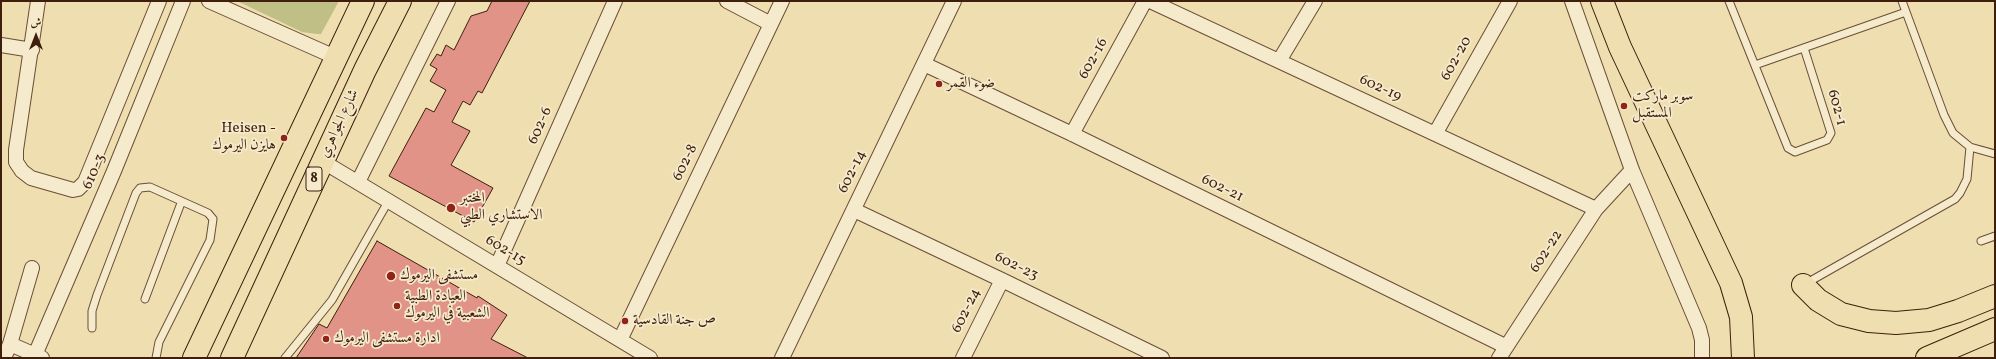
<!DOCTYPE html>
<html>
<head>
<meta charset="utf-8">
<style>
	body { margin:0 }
	#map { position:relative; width:1996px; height:359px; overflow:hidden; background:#efdeb0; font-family:Vollkorn,Amiri,serif }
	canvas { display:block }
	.frame { position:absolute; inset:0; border:2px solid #3e1e0d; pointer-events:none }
	.north { position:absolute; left:16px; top:16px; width:40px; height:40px; -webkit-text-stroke:3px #f5eacc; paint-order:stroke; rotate:0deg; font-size:11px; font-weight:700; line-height:16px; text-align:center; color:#3e1e0d }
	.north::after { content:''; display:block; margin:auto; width:14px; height:18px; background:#3e1e0d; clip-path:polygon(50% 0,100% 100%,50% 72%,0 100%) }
</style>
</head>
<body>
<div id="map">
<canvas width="1996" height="359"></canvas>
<div class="frame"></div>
<div class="north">ش</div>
</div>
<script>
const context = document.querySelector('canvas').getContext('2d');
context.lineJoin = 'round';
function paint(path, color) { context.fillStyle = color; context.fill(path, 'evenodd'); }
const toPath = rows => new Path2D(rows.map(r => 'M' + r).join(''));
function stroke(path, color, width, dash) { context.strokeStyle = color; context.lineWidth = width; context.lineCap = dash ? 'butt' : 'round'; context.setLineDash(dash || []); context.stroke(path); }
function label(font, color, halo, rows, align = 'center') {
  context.font = font + ' Vollkorn,Amiri,serif'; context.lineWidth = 3.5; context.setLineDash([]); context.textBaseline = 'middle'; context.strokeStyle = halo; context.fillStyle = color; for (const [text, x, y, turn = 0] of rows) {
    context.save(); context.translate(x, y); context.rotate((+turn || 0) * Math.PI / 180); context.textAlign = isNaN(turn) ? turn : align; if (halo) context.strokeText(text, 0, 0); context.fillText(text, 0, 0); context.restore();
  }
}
paint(toPath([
	[237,1,339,1,321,34,317,34,302,32]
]), '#c0bf86');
const building = toPath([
	[492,1,530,1,482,93,478,91,470,105,463,101,452,122,470,131,451,165,493,188,474,222,389,176,426,108,434,112,446,90,430,81,437,69,430,65,437,54,441,56,446,45,454,50,471,16,487,11,492,1],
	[377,241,477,298,478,296,507,315,491,339,528,358,296,358,319,324,327,328,377,241]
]);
paint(building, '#e19387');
stroke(building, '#3e1e0d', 1);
const lane = toPath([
	[1729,1,1788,148,1795,152,1827,140,1831,133,1804,48],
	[1902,1,1944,115,1953,133,1970,147,1995,154],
	[1755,65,1906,12],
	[1981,241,1995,236],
	[1805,284,1955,199,1960,193,1967,179,1970,147],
	[145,299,181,203],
	[92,328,92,311,97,295,136,193,140,188,150,187,208,213,213,219,210,240,159,342,156,358],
	[285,358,332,300,389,200]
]);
const street = toPath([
	[38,1,16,150,16,162,22,171,31,178,73,190,78,189,85,182,159,1],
	[209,1,335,57],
	[727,1,771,24],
	[1150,1,1596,209],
	[1572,1,1632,170,1699,328,1702,340,1702,358],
	[1,45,32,50],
	[1279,61,1315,1],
	[924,64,1072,134,1505,346],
	[1072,134,1145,1],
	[1435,134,1510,1],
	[322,161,650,358],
	[358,182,448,1],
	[854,210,1002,280,1162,358],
	[497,266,615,1],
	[620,340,782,1],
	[10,344,42,358],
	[35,355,114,171,183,1],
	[4,358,10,344,32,268],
	[782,358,954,1],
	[963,358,1002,280],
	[1499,358,1596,209,1632,170]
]);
const primary = toPath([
	[194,358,363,1],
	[232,358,365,70,400,1]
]);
const highway = toPath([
	[1602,1,1620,47,1731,283,1741,317,1743,358],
	[1803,285,1818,300,1841,314,1869,321,1896,323,1929,320,1958,311,1995,296],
	[1927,358,1995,329]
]);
stroke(lane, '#6a4e36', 9);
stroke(street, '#6a4e36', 16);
stroke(primary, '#3e1e0d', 24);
stroke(highway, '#3e1e0d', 24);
stroke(lane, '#f5eacc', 7);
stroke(street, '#f5eacc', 14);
stroke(primary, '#efdeb0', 22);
stroke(highway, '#efdeb0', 22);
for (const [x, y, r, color] of [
	[939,84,4,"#8f2418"],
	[1624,106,4,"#8f2418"],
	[284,138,4,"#8f2418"],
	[451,208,5,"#8f2418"],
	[391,276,5,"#8f2418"],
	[397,306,4,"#8f2418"],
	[625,321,4,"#8f2418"],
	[326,339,4,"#8f2418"]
]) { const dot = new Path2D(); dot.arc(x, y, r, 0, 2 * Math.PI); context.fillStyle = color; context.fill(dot); stroke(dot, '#f5eacc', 1.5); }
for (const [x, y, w] of [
	[314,179,16]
]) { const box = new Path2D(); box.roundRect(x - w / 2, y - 12, w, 24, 3); context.fillStyle = '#f5eacc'; context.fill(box); stroke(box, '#3e1e0d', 1); }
label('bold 14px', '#3e1e0d', null, [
	["8",314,179]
]);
label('15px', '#3e1e0d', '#f5eacc', [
	["602-16",1094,59,-61],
	["602-20",1457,59,-61],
	["602-19",1380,89,25],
	["602-1",1836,108,75],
	["شارع الجواهري",340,124,-65],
	["602-6",541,126,-66],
	["602-8",686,163,-64],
	["610-3",95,172,-67],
	["602-14",853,172,-64],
	["602-21",1222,189,26],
	["602-15",505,251,31],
	["602-22",1547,252,-57],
	["602-23",1016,267,26],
	["602-24",967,311,-64]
]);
label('15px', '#3e1e0d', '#f5eacc', [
	["ضوء القمر",947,84],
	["سوبر ماركت",1632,97],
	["المستقبل",1632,114],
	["Heisen -",276,129,"right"],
	["هايزن اليرموك",276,146,"right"],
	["المختبر",460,199],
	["الاستشاري الطبي",460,216],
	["مستشفى اليرموك",400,276],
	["العيادة الطبية",405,297],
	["الشعبية في اليرموك",405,314],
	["ص جنة القادسية",633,321],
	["ادارة مستشفى اليرموك",334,339]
], 'left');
</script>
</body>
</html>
